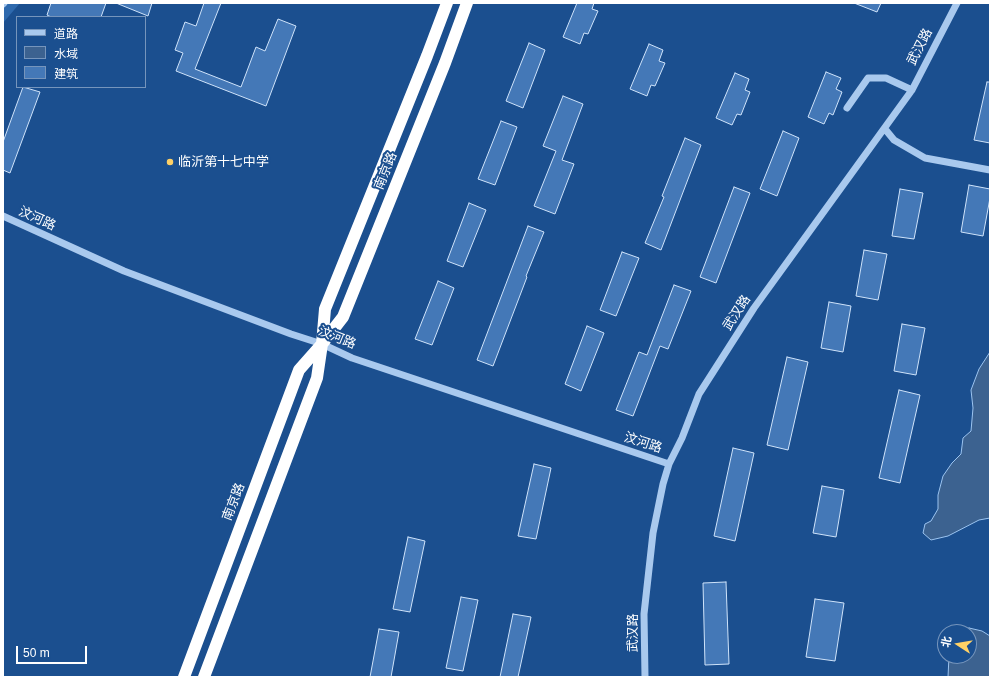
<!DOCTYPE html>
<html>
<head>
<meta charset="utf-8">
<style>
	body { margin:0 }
	#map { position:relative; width:993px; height:680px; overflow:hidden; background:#1b4f8f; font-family:Arial,"Noto Sans SC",sans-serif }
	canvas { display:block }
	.frame { position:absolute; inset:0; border:4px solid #fff; pointer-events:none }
	.legend { position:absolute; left:16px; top:16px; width:130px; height:72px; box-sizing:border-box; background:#1b4f8f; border:1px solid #7695bc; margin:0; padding:5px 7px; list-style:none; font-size:12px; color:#fff }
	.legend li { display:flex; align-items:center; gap:8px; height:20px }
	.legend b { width:20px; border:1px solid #7695bc }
	.north { position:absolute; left:937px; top:624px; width:40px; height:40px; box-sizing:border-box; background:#1b4f8f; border:1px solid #7695bc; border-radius:50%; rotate:282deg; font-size:11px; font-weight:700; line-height:16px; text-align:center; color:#fff }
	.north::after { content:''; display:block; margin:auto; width:14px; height:18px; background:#ffd166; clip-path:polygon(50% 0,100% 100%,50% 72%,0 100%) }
	.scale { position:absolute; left:16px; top:646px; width:71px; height:18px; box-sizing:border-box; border:2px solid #fff; border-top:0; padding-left:5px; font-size:12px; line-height:14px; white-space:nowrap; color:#fff; -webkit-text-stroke:3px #1b4f8f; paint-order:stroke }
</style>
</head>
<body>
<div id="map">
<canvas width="993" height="680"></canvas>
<div class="frame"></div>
<ul class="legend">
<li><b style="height:5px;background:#a9c9ee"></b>道路</li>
<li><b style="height:11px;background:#3c6290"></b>水域</li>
<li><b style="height:11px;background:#4478b7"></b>建筑</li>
</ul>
<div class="north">北</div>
<div class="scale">50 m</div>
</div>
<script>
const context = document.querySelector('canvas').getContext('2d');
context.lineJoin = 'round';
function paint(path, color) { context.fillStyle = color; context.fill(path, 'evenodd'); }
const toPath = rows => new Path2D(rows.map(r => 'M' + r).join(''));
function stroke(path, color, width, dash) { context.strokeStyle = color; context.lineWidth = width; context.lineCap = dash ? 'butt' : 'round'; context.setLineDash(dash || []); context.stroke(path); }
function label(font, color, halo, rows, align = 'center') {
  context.font = font + ' Arial,"Noto Sans SC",sans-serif'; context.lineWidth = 4; context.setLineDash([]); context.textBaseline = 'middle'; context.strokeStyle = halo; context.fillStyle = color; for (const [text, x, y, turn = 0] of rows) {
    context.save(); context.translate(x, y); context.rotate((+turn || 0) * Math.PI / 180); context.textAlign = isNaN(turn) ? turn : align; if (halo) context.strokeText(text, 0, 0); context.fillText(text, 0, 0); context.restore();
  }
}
paint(toPath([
	[3,3,20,3,3,23]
]), '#2e69ad');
const water = toPath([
	[990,352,990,518,979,520,948,536,931,540,923,533,925,524,931,521,938,509,938,495,943,476,952,463,961,454,963,438,971,431,973,408,971,390,979,369,990,352],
	[969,628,982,631,990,636,990,677,948,677,949,656,969,656,969,632,962,632,969,628]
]);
paint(water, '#3c6290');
stroke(water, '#9cc4f0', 1);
const building = toPath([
	[51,3,106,3,101,17,51,17,47,15,51,3],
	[116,3,152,3,148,16,116,3],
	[204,3,221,3,195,69,241,87,256,47,265,51,278,19,296,26,266,106,176,71,183,53,175,50,185,22,196,26,204,3],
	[577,3,594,3,592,9,598,11,588,34,584,33,580,44,563,37,577,3],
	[854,3,881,3,877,12,854,3],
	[529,43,545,50,523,108,506,101,529,43],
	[649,44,663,50,659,61,665,63,655,86,651,85,647,96,630,89,649,44],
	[826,72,841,78,836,89,842,92,833,115,829,113,824,124,808,117,826,72],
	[735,73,749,79,745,90,750,92,741,115,737,114,732,125,716,118,735,73],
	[987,82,990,82,990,143,974,140,987,82],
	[23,87,40,92,10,173,3,170,3,142,23,87],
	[563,96,583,104,562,160,574,164,555,214,534,206,556,151,543,146,563,96],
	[501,121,517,127,495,185,478,179,501,121],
	[783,131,799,138,777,196,760,189,783,131],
	[685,138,701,145,661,250,645,243,664,197,662,196,685,138],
	[969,185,990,189,990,198,983,236,961,232,969,185],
	[734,187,750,193,716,283,700,277,734,187],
	[900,189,923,193,914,239,892,236,900,189],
	[469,203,486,210,463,267,447,261,469,203],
	[528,226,544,232,526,276,527,277,493,366,477,360,528,226],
	[864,250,887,254,878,300,856,296,864,250],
	[622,252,639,258,616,316,600,310,622,252],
	[438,281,454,288,432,345,415,339,438,281],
	[674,285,691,291,668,349,660,346,633,416,616,410,639,352,647,355,674,285],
	[829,302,851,306,843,352,821,348,829,302],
	[902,324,925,328,916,375,894,371,902,324],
	[587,326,604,333,581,391,565,384,587,326],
	[787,357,808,362,788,450,767,445,787,357],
	[899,390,920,395,900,483,879,478,899,390],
	[733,448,754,453,735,541,714,536,733,448],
	[534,464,551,468,536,539,518,536,534,464],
	[822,486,844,490,836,537,813,533,822,486],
	[408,537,425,541,410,612,393,609,408,537],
	[726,582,729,664,705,665,703,583,726,582],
	[461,597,478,600,463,671,446,668,461,597],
	[815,599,844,603,835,661,806,657,815,599],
	[513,614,531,617,518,677,500,677,513,614],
	[379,629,399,632,391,677,370,677,379,629]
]);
paint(building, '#4478b7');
stroke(building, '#cfe3fa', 1);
stroke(toPath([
	[3,4,4,3],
	[847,108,868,78,886,78,912,90],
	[885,129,894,140,925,158,990,170],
	[3,216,124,271,291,334,322,344,352,358,669,464],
	[645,677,644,614,653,533,663,484,669,464,682,438,699,394,754,308,912,90,957,3]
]), '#a9c9ee', 7);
stroke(toPath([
	[184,677,299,370,322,344,343,317,445,63,467,3],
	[204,677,317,378,322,344,325,309,427,56,447,3]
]), '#fff', 12);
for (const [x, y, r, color] of [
	[170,162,4,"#ffd166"]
]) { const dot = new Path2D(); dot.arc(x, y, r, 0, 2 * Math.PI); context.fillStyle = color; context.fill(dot); stroke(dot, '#1b4f8f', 1.5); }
label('13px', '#fff', '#1b4f8f', [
	["武汉路",920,47,-63],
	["南京路",386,171,-68],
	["汶河路",37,219,24],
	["武汉路",737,313,-57],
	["汶河路",337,338,22],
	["汶河路",643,443,18],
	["南京路",234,502,-69],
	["武汉路",633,633,-90]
]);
label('13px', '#fff', '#1b4f8f', [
	["临沂第十七中学",178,162]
], 'left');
</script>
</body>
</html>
